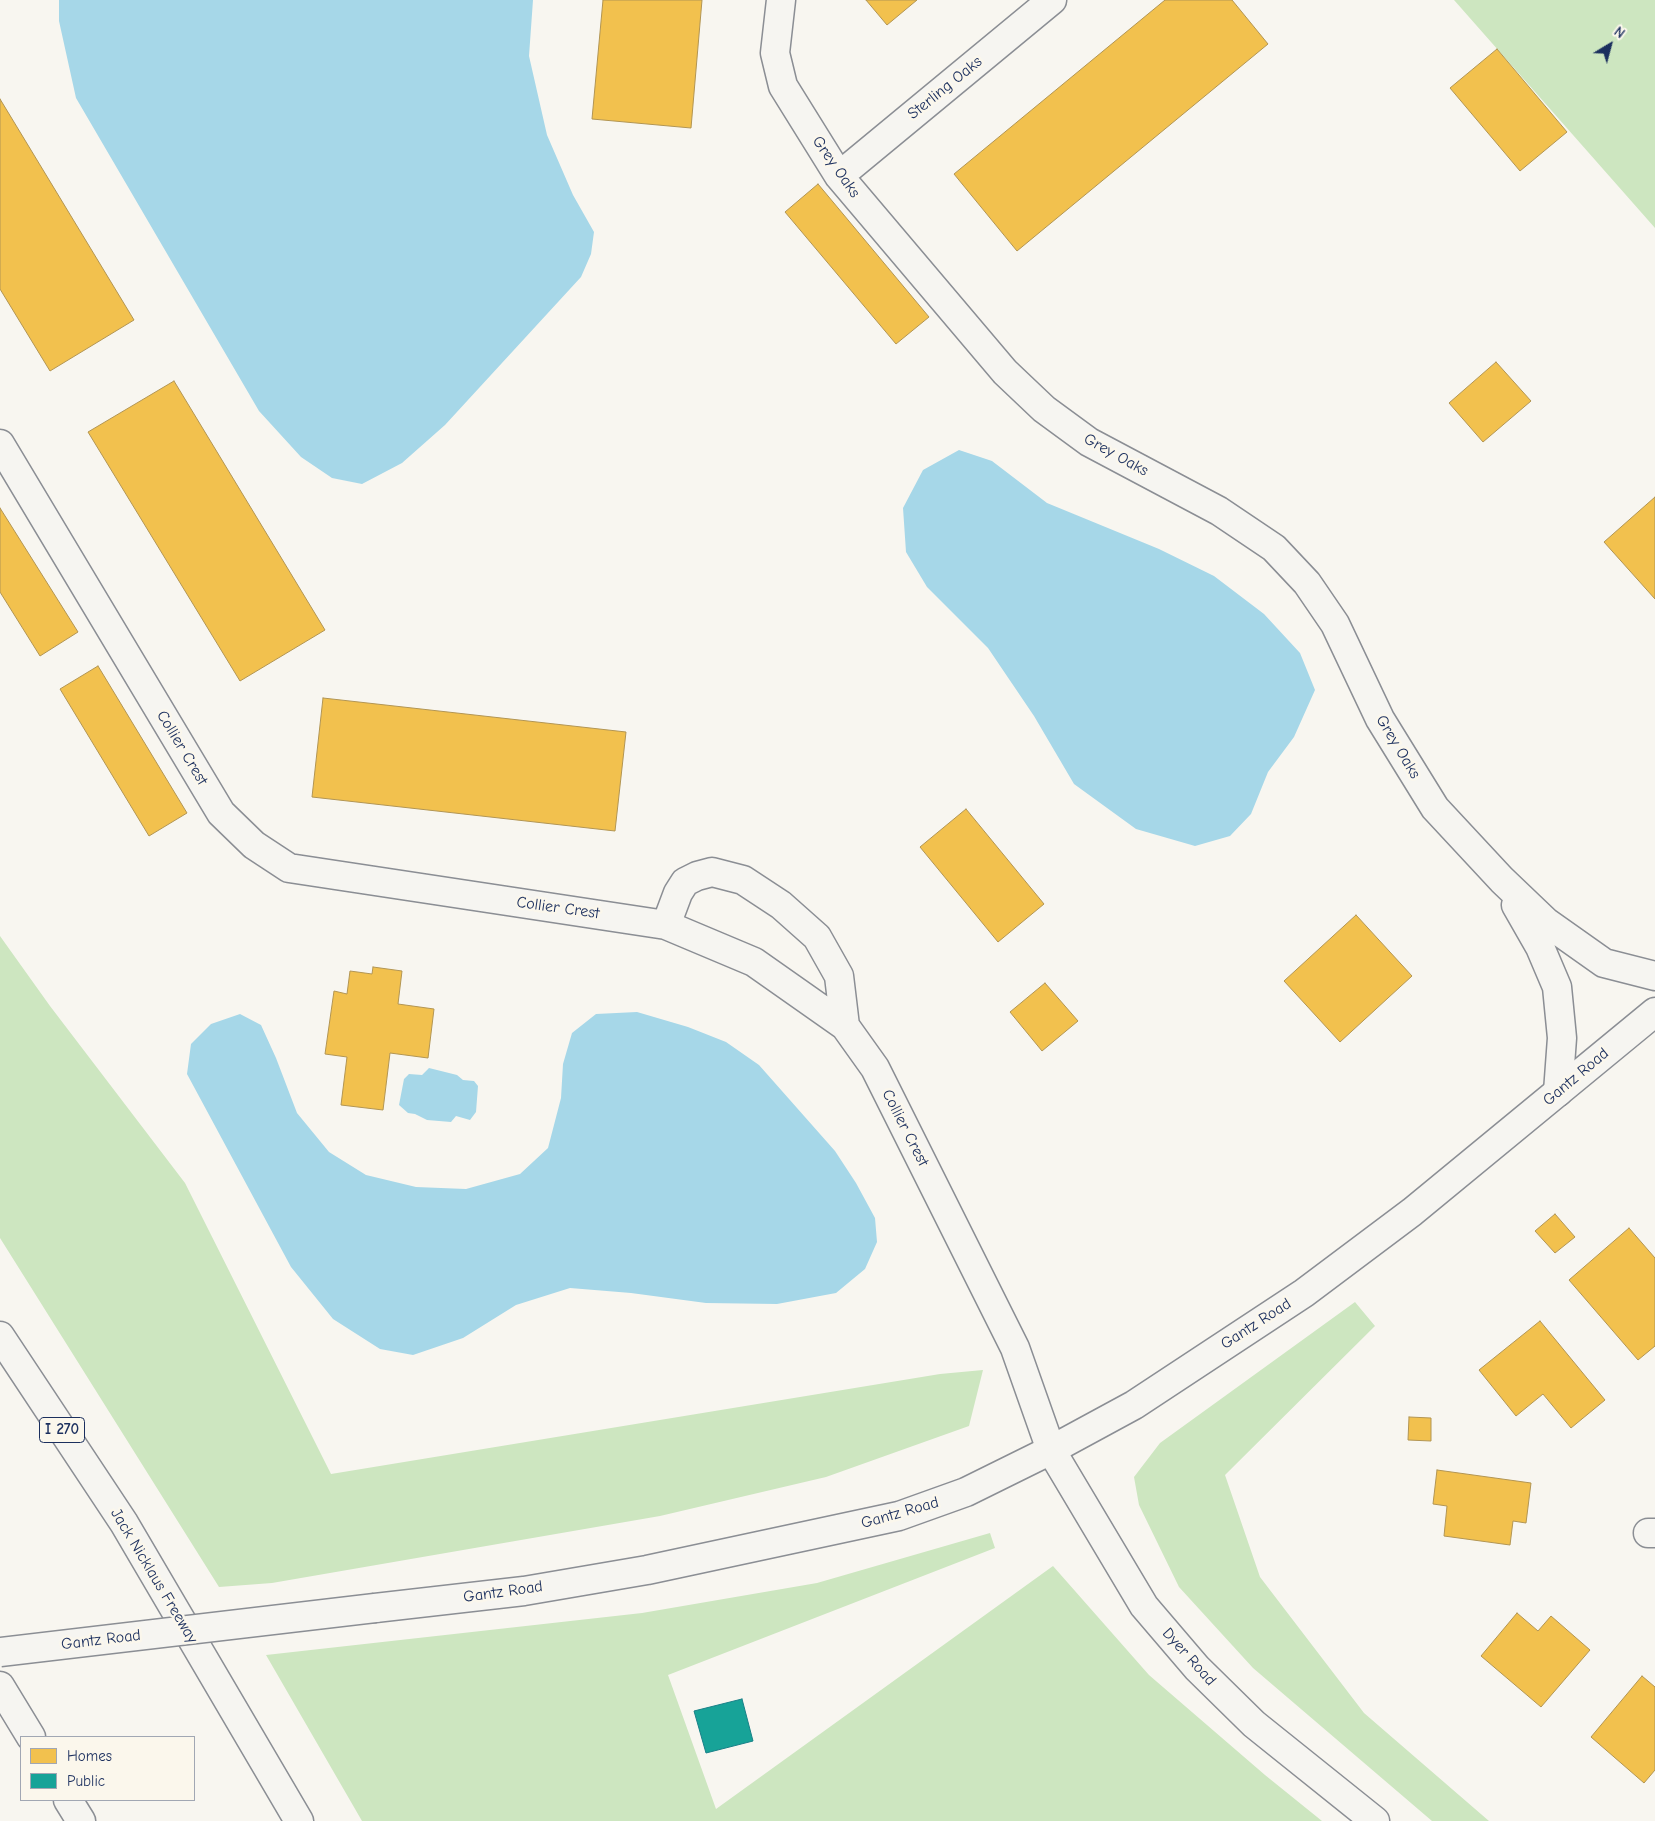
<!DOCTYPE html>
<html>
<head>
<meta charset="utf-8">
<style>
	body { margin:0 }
	#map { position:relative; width:1655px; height:1821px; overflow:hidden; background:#f8f6f0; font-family:"Comic Neue",sans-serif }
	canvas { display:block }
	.legend { position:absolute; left:20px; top:1736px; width:175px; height:65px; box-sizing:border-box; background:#fbf7ec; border:1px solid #a1a7b3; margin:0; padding:6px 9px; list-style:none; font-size:15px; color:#1b2f5e }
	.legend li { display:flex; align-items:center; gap:10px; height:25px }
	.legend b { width:25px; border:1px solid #a1a7b3 }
	.north { position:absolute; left:1585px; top:20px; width:50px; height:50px; -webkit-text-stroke:4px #fbf7ec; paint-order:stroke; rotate:37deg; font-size:14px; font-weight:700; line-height:20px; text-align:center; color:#1b2f5e }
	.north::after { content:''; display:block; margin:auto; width:18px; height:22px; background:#1b2f5e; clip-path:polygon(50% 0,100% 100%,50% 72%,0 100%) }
</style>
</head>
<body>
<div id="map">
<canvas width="1655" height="1821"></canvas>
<ul class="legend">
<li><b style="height:14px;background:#f2c14e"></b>Homes</li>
<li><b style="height:14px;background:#17a398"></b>Public</li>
</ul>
<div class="north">N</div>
</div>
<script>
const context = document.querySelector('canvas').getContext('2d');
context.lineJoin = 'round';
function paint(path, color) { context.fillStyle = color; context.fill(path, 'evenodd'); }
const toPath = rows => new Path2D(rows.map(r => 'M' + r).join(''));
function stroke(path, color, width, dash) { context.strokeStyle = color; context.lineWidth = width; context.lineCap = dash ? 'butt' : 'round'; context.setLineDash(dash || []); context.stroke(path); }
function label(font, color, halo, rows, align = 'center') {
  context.font = font + ' "Comic Neue",sans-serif'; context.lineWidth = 5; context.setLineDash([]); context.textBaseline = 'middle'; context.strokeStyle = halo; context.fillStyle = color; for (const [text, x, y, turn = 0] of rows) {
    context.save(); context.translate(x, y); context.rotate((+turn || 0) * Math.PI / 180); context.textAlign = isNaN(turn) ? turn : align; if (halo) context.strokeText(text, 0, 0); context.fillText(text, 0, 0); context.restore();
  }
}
paint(toPath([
	[1454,0,1655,0,1655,228],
	[0,936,50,1006,185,1183,331,1474,940,1374,983,1370,969,1426,826,1477,660,1516,272,1583,219,1587,0,1238],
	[1355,1302,1375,1326,1225,1475,1260,1577,1364,1713,1489,1821,1432,1821,1253,1668,1179,1587,1139,1505,1134,1477,1160,1443],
	[990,1533,995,1548,668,1675,716,1809,1053,1566,1149,1675,1265,1775,1322,1821,362,1821,266,1655,642,1613,817,1583]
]), '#cde6c0');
paint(toPath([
	[59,0,533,0,529,56,547,135,573,195,594,232,591,254,581,277,445,425,402,463,362,484,332,478,301,457,259,411,76,98,59,21],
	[959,450,992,461,1047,503,1159,549,1214,576,1264,614,1300,653,1315,690,1294,737,1268,772,1251,814,1230,836,1195,846,1136,829,1074,784,1034,716,988,648,927,587,906,552,903,508,923,470],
	[637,1012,688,1027,726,1042,759,1065,835,1151,856,1183,875,1218,877,1242,865,1269,836,1293,777,1304,706,1303,631,1293,570,1288,516,1305,463,1338,413,1355,380,1349,333,1319,291,1267,187,1074,191,1044,211,1024,240,1014,261,1025,276,1058,297,1113,329,1152,366,1175,416,1187,466,1189,520,1174,548,1148,561,1098,563,1064,572,1033,596,1014],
	[429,1068,457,1075,463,1080,474,1081,478,1086,476,1112,470,1120,456,1116,451,1122,427,1120,415,1114,408,1113,399,1105,404,1079,409,1074,422,1075]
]), '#a6d7e8');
const homes = toPath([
	[603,0,702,0,691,128,592,119,603,0],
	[866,0,917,0,887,25,866,0],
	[1165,0,1232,0,1268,44,1017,251,954,174,1165,0],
	[1497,49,1567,132,1520,171,1450,88,1497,49],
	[0,99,134,320,50,371,0,289,0,99],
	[818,184,929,317,896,344,785,212,818,184],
	[1496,362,1531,401,1483,442,1449,403,1496,362],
	[174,381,325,630,240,681,88,432,174,381],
	[1655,497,1655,599,1604,542,1655,497],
	[0,508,78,632,40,656,0,592,0,508],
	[98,666,187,813,149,836,60,689,98,666],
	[323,698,626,732,615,831,312,797,323,698],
	[966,809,1044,904,998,942,920,847,966,809],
	[1356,915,1412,976,1340,1042,1284,981,1356,915],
	[373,967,402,971,398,1004,434,1009,428,1058,390,1053,383,1110,341,1105,347,1057,325,1054,334,991,347,994,350,971,372,974,373,967],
	[1045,983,1078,1021,1042,1051,1010,1012,1045,983],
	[1555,1214,1575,1237,1555,1253,1535,1231,1555,1214],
	[1629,1228,1655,1258,1655,1346,1638,1360,1569,1280,1629,1228],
	[1540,1321,1605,1400,1571,1428,1543,1394,1516,1416,1479,1370,1540,1321],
	[1409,1417,1431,1418,1431,1441,1408,1440,1409,1417],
	[1437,1470,1531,1483,1526,1523,1513,1521,1510,1545,1444,1536,1447,1506,1433,1504,1437,1470],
	[1517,1613,1538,1631,1551,1616,1590,1650,1541,1707,1481,1656,1517,1613],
	[1642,1676,1655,1687,1655,1770,1644,1783,1591,1737,1642,1676]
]);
paint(homes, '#f2c14e');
stroke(homes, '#b29553', 1);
const public = toPath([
	[742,1699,753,1741,706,1753,694,1711,742,1699]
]);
paint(public, '#17a398');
stroke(public, '#188087', 1);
const minor = toPath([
	[781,0,775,53,783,86,839,176,1005,372,1044,409,1089,442,1219,511,1274,548,1307,583,1335,624,1380,719,1435,808,1502,880,1546,922,1604,963,1655,976],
	[839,176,1052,0],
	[0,444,221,813,254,845,289,868,666,925,754,962,845,1026,875,1068,1015,1348,1051,1450,1144,1606,1197,1668,1254,1724,1375,1821],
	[1516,905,1540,947,1557,987,1562,1038,1558,1092],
	[666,925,678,893,685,882,697,876,712,872,743,880,781,905,817,937,839,976,845,1026],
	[1648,1533,1655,1533]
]);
const major = toPath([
	[375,1608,524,1591,647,1570,899,1516,966,1492,1051,1450,1134,1405,1304,1293,1412,1212,1655,1012]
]);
const highway = toPath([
	[0,1336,124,1523,299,1821],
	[0,1686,31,1737],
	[68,1800,81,1821]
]);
stroke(minor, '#8b8e94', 31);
stroke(major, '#8b8e94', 31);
stroke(highway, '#8b8e94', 31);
stroke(minor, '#f6f5f1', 28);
stroke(major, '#f6f5f1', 28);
stroke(highway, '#f6f5f1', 28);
const majorBridge = toPath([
	[0,1652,375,1608]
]);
stroke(majorBridge, '#8b8e94', 31, []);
stroke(majorBridge, '#f6f5f1', 28);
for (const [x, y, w] of [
	[62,1430,45]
]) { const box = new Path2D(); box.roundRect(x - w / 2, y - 12.5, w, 25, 4); context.fillStyle = '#fbf7ec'; context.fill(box); stroke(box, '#1b2f5e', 1); }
label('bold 15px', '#1b2f5e', null, [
	["I 270",62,1430]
]);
label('16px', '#1b2f5e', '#fbf7ec', [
	["Sterling Oaks",945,88,-39],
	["Grey Oaks",836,167,55],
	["Grey Oaks",1116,455,29],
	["Grey Oaks",1398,747,59],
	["Collier Crest",182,748,59],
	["Collier Crest",558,908,8],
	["Gantz Road",1576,1077,-40],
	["Collier Crest",905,1128,63],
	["Gantz Road",1256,1324,-33],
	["Gantz Road",900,1513,-16],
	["Jack Nicklaus Freeway",154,1576,59],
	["Gantz Road",503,1592,-8],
	["Gantz Road",101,1640,-7],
	["Dyer Road",1189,1657,48]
]);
</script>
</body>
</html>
